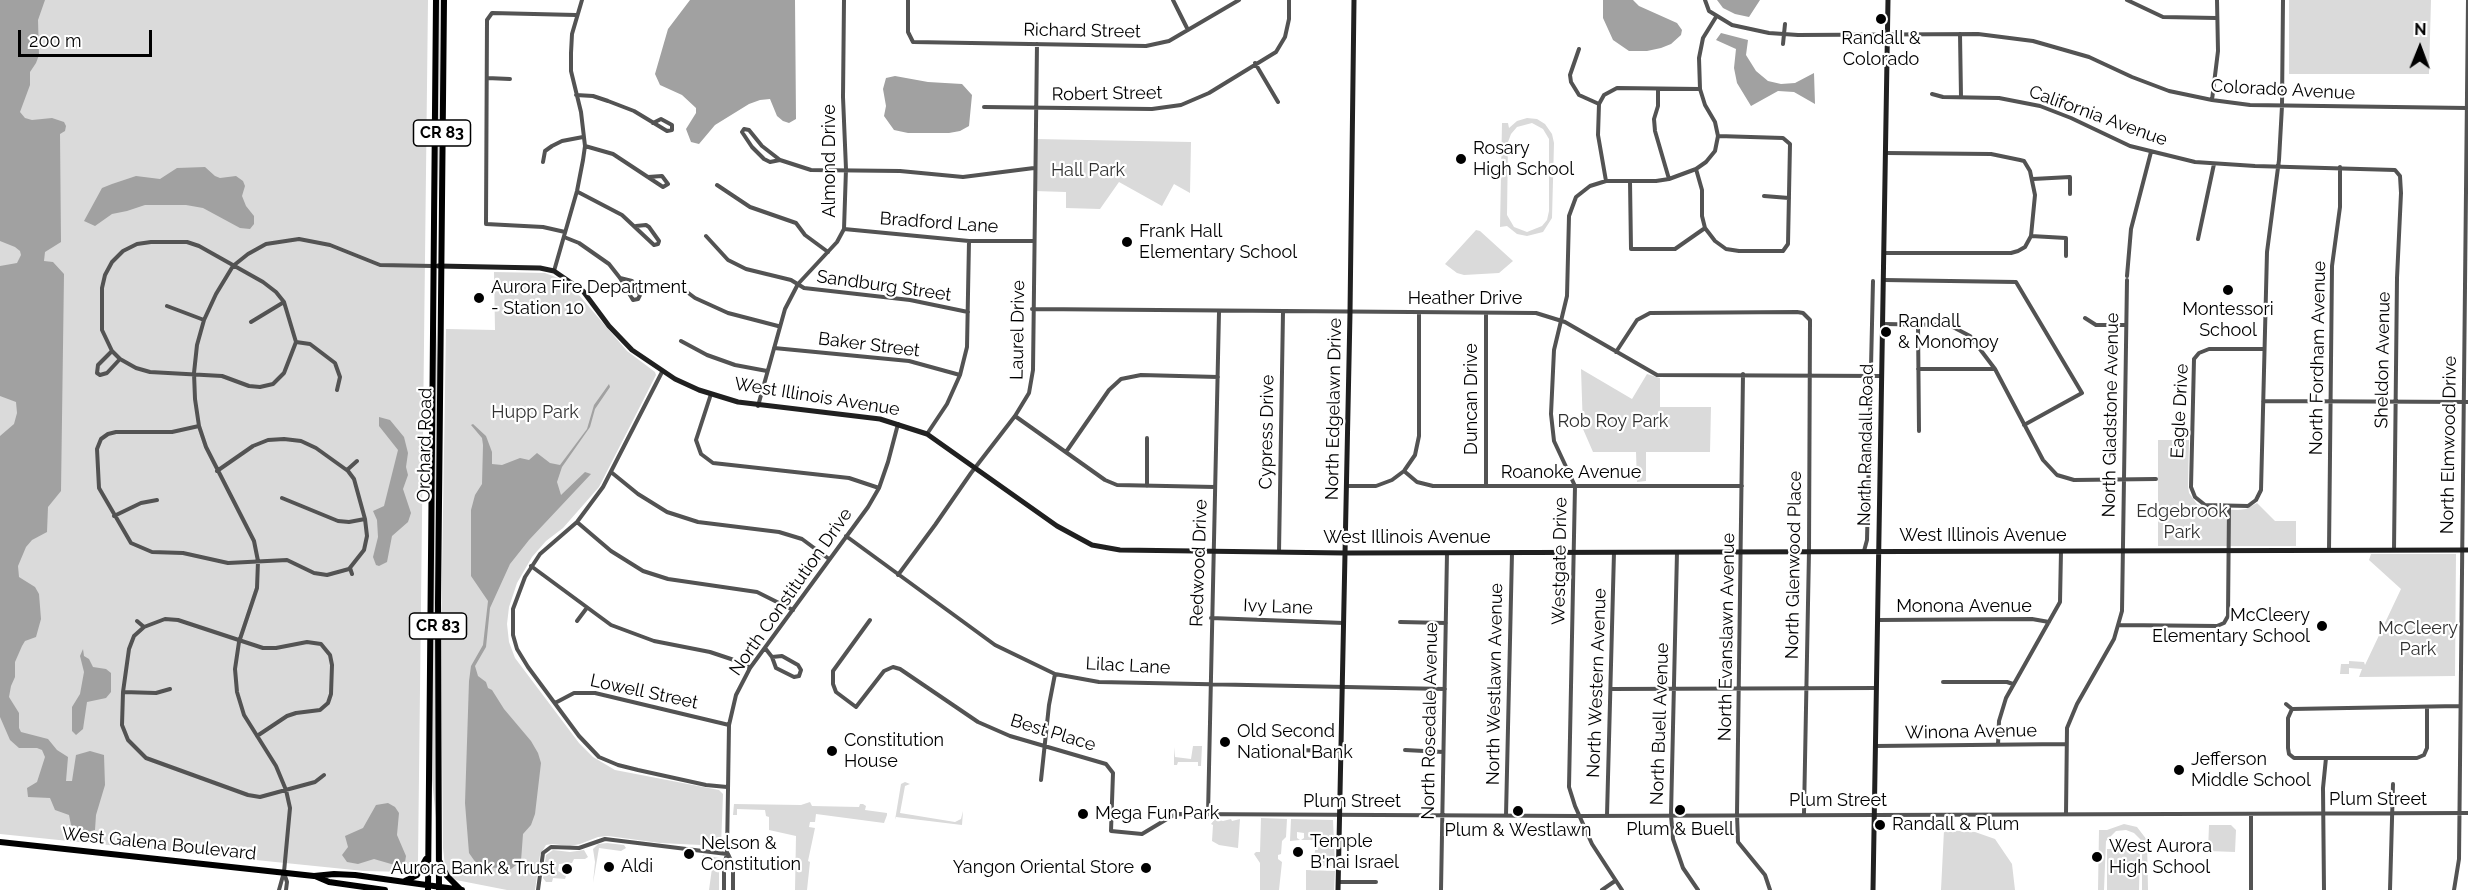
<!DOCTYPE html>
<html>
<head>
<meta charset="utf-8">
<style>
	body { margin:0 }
	#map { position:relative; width:2468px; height:890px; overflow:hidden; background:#fff; font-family:Raleway,sans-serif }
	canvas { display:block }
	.north { position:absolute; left:2390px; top:18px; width:60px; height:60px; -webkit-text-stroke:4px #fff; paint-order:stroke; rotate:1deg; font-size:16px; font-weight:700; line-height:24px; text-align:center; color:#000 }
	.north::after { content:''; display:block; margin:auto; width:21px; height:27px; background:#000; clip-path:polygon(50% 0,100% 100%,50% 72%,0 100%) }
	.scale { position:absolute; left:18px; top:30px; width:134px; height:27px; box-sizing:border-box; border:3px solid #000; border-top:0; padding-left:8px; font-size:18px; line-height:21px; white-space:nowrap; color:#000; -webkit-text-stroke:4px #fff; paint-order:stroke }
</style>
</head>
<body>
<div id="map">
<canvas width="2468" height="890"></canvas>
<div class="north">N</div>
<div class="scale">200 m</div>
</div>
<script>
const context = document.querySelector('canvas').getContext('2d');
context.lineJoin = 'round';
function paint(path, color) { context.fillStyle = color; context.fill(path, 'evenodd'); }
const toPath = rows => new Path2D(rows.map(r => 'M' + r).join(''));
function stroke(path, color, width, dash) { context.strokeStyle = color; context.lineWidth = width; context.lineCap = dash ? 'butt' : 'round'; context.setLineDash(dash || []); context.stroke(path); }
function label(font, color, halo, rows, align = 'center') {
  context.font = font + ' Raleway,sans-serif'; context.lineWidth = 4.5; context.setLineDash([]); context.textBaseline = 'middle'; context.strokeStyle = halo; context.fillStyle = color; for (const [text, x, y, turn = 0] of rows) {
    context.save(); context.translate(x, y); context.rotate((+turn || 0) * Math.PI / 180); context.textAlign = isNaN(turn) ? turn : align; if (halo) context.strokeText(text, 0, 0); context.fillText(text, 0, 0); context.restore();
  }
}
paint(toPath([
	[0,0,428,0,418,861,406,872,364,871,0,834],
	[438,0,441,0,438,210,437,166],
	[2289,0,2431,0,2429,74,2289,74],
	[1527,118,1537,119,1545,124,1552,134,1554,143,1552,218,1543,232,1527,236,1517,234,1507,226,1500,227,1502,123,1508,123,1509,128,1517,121],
	[1532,123,1543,129,1549,139,1549,211,1547,220,1542,226,1527,232,1514,227,1507,215,1508,142,1511,134,1517,127],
	[1035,139,1191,142,1190,193,1174,184,1162,206,1119,182,1100,209,1066,208,1066,192,1034,191],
	[1476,230,1480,231,1513,261,1499,273,1464,275,1457,273,1445,264],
	[494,272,545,273,558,278,572,287,627,351,655,372,656,375,599,487,563,528,546,541,532,557,517,583,509,607,507,624,509,642,515,658,579,743,593,757,615,770,719,790,723,794,721,846,660,843,608,836,598,837,580,844,570,846,552,844,546,845,540,855,535,890,507,890,456,880,449,875,445,866,443,848,441,635,446,329,495,330],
	[436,325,438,367,436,818,431,770],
	[1581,369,1632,399,1647,374,1660,378,1660,407,1711,407,1710,452,1646,452,1646,481,1637,482,1636,452,1593,452,1583,429],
	[2158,440,2189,440,2188,486,2189,493,2197,504,2209,509,2238,510,2246,509,2257,503,2275,521,2296,521,2296,546,2158,546],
	[2371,554,2456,554,2455,676,2359,677,2362,669,2349,668,2349,674,2340,674,2341,664,2349,664,2349,661,2364,662,2365,665,2401,589,2369,560],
	[1193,746,1202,746,1201,766,1198,766,1198,762,1178,762,1177,765,1174,765,1174,747,1175,757,1191,759],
	[905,782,910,784,905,786,900,813,955,822,961,819,963,811,962,825,896,817,895,820,901,784],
	[810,802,812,806,859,807,860,804,863,804,866,806,865,810,887,813,887,815,884,823,816,814,815,822,810,822,809,827,815,828,808,861,810,862,807,890,795,890,796,836,769,830,769,817,766,816,765,810,737,809,737,815,733,815,734,804,801,805],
	[1261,818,1287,819,1286,837,1282,841,1281,854,1278,855,1278,859,1282,862,1279,890,1260,890,1260,863,1254,854,1256,852,1260,852],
	[1215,819,1223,821,1231,819,1232,821,1240,819,1238,848,1219,845,1212,841,1213,825,1211,824],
	[1291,819,1333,820,1335,866,1310,866,1310,861,1314,861,1315,850,1318,850,1319,840,1301,840,1304,838,1304,833,1297,832,1297,838,1300,840,1290,841],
	[2124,824,2137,827,2147,840,2148,890,2142,890,2142,841,2134,833,2126,830,2116,831,2106,841,2104,890,2098,890,2099,830,2107,830],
	[2209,825,2231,825,2236,830,2235,852,2208,851],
	[1944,830,1975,832,1995,839,2012,864,2015,890,1941,890],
	[607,843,624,845,626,848,621,851,599,848,593,883,595,862,593,849,598,844],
	[2107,849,2140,849,2139,890,2107,890],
	[553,850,570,852,584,850,588,857,585,859,574,859,572,863,559,864,558,871,566,876,565,879,553,878,552,882,546,882,543,878,546,855],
	[703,855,719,858,719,890,709,890,713,861,701,860],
	[1306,870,1335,871,1334,890,1306,890]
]), '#dadada');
paint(toPath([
	[0,0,45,0,38,20,39,55,36,63,30,72,30,85,20,112,25,118,32,120,52,118,64,122,66,126,65,131,60,134,61,242,45,252,44,261,53,262,64,274,61,491,48,507,47,532,32,540,26,547,18,566,19,577,35,587,39,594,41,619,36,637,25,641,22,646,15,662,15,677,11,686,9,697,19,713,19,728,21,732,48,739,57,750,68,757,66,781,72,781,76,755,90,751,104,755,105,785,96,815,95,830,82,833,71,825,69,815,55,810,50,798,28,797,27,788,37,782,45,757,42,750,37,748,19,748,10,740,0,717,0,436,14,424,17,413,16,402,0,396,0,266,17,263,21,255,20,251,15,247,0,241],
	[690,0,795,0,796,119,789,123,783,121,777,116,770,99,760,100,749,104,715,125,699,144,691,142,686,129,696,113,696,108,682,95,660,85,655,74,668,29],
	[1603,0,1633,0,1639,6,1677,23,1682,30,1681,35,1671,44,1661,48,1647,51,1629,51,1613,40,1603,18],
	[1717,0,1760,0,1749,17,1735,14,1723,8],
	[1721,33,1748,40,1746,55,1756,71,1768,81,1781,84,1795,83,1814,73,1815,104,1794,92,1778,91,1751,106,1737,83,1734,68,1736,49,1716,40],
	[895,76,928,82,962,84,972,95,969,126,960,131,949,133,908,133,894,130,884,116,886,106,883,89,886,78],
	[205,167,215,176,220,178,236,176,243,181,245,186,242,196,246,206,254,216,254,224,250,229,240,228,203,208,186,205,145,205,127,211,112,214,95,226,84,221,102,188,112,184,136,176,160,179,177,168],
	[609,384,610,387,595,409,590,427,562,467,557,482,561,495,585,472,591,474,529,540,510,564,490,608,486,647,475,666,478,676,486,682,488,688,492,690,504,709,531,741,538,753,541,763,535,814,531,825,523,834,521,861,511,869,485,867,476,863,469,853,465,803,469,681,471,666,483,645,488,601,471,576,471,510,475,495,482,484,483,445,482,438,471,425,473,424,486,436,492,452,492,464,502,465,520,458,529,460,537,453,550,463,560,465,587,429,594,405],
	[379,417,390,420,404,437,408,453,406,467,408,475,403,489,411,513,408,522,392,536,387,562,379,566,376,565,373,557,378,537,377,520,373,511,384,506,398,450,379,426],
	[83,649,84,656,89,659,93,667,106,669,111,673,111,692,106,698,87,702,83,729,76,735,72,731,72,707,80,694,84,672,80,656],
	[388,803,395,807,399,813,397,835,406,856,405,862,398,866,374,859,358,864,347,862,342,855,348,847,345,836,363,828,376,805]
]), '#a1a1a1');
stroke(toPath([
	[908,0,908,32,913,42,1146,46,1169,41,1239,0],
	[1173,0,1188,30],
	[1705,0,1709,11,1732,25,1769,33,1798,35,1978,34,2033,41,2089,57,2132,77,2169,91,2212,100,2250,105,2467,108],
	[2127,0,2163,17,2216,18],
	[1960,34,1961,97],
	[1783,44,1785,24],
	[1579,49,1570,75,1571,82,1579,95,1599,104],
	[1255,63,1278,102],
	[487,78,510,79],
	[1658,89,1658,106,1654,119,1655,131,1669,179],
	[1932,94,1943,97,1999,98,2040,106,2071,118,2130,146,2195,162,2255,166,2395,170,2400,176,2401,193,2397,278,2394,550],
	[576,95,593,96,608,101,634,111,667,131,672,130,672,125,661,119,653,123],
	[2212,100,2218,51,2217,0],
	[984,107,1152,109,1181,105,1209,93,1276,52,1285,37,1289,19,1289,0],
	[585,146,613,154,663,187,668,184,662,176,648,177],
	[780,160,770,162,764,159,752,147,742,132,744,129,749,130,762,146,780,160,811,170,900,171,963,177,1034,168],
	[543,162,545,151,552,146,562,141,583,137],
	[1696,169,1702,190,1702,216,1705,228,1715,241,1726,249,1739,251,1783,251,1788,244,1790,144,1783,138,1718,136],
	[2033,179,2070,177,2070,194],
	[1606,181,1598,135,1599,104,1604,95,1617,88,1700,89],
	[1630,181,1631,249,1675,249,1705,228],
	[717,185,750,207,796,223,805,235,828,252],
	[578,192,622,215,654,245,658,244,659,241,649,227,646,225,636,226],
	[1764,196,1789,198],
	[844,229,969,241,1033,241],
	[565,232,543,227,486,224,487,20,492,13,576,15],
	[706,236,728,260,746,269,791,280,804,288,910,300,968,312],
	[2031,236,2066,238,2066,256],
	[564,237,579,243,609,264,620,278,633,300,638,299,640,295,632,281,620,278],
	[2198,239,2214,164],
	[151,242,187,242,199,246,263,282,276,292,284,302,296,342,284,373,273,384,260,387,249,386,222,376,150,372,136,368,120,359,112,351,102,330,102,288,105,275,112,262,123,251,137,244,151,242],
	[1884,253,2011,253,2018,251,2025,247,2031,236,2035,195,2030,171,2024,161,2020,160,1991,154,1886,153],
	[554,271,577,191,583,160,585,146,581,112,571,71,571,53,572,34,582,0],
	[2127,276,2131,229,2151,152],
	[1884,280,2016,282,2082,393,2024,425],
	[683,289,695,298,728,313,778,326],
	[167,306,204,320],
	[1032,309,1536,313,1565,322,1657,375,1882,376],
	[1486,313,1486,486],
	[2085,318,2096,325,2125,325],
	[251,322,284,302],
	[1918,323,1919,431],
	[1883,324,1949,325,1970,336,1995,369,2043,460,2057,475,2074,480,2156,479],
	[681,341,707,355,735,365,767,371],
	[296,342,310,344,335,363,340,377,337,390],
	[774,348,909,361,960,375],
	[2263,349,2209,349,2199,353,2194,359,2191,487,2195,497,2205,505,2248,506,2256,500,2261,490,2267,252,2279,160,2282,106,2283,0],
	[112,351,98,365,97,373,100,375,107,373,120,359],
	[1616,352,1637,320,1650,313,1797,312,1803,313,1810,320,1809,551,1804,814],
	[1918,369,1995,369],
	[662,372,603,487,577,522,540,554,525,577,513,609,513,635,517,649,528,667,579,736,599,757,618,765,638,770,706,785,727,787],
	[1743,374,1737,814,1738,842,1765,875,1770,890],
	[711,394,696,440,701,454,713,463,849,478,879,488],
	[2263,401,2468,402],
	[758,406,785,309,798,284,837,242,844,229,846,169,843,97,844,0],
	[1015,416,1105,480,1117,485,1215,487],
	[199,426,172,432,116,432,108,434,101,439,97,449,99,488,131,543,152,552,183,553,228,563,287,560,314,573,327,575,349,569,364,550,367,536,365,519,354,479,348,471,316,448,301,441,284,439,268,440,253,446,217,471],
	[927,434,947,404,960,375,967,347,969,241],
	[1066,452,1109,390,1121,379,1141,375,1218,377],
	[347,470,357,461],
	[1404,471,1417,482,1433,486,1742,486],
	[611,472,638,494,667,512,698,522,779,532,802,539,829,559],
	[1147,486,1147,438],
	[1347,486,1376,486,1392,480,1404,471,1415,455,1419,436,1419,313],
	[282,498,338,521,349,522,365,519],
	[114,516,141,503,157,500],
	[577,522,611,551,643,571,668,579,757,592,793,610],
	[846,536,995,645,1055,674,1099,682,1445,689],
	[2329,550,2332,266,2340,207,2340,167],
	[1864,551,1867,540,1873,281],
	[1279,552,1283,312],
	[1677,552,1671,815,1673,839,1683,868,1698,890],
	[531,566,611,625,654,641,710,652,743,663,750,668],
	[350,568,352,574],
	[898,575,935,525,971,473,1015,416,1029,393,1033,370,1037,44],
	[1211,618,1344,623],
	[870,620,833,671,833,684,836,692,856,707,884,671,893,667,900,669,978,722,1010,736,1106,764,1113,773,1111,831,1142,834,1172,816,1180,814,1579,816,2468,813],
	[1878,620,2032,619,2049,622],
	[137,621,144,627],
	[577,621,586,609],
	[1400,622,1446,623],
	[2119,625,2217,626,2224,623,2228,616,2229,507],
	[765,648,772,657,776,668,794,677,799,676,801,670,798,665,782,656,772,657],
	[1943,682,2007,682,2013,684],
	[1612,689,1876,688],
	[123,692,156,693,170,689],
	[555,703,574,693,595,693,729,725],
	[2286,704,2292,709],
	[2292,709,2288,718,2288,748,2289,754,2294,758,2417,758,2424,755,2427,748,2427,707],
	[2292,709,2459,706],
	[257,736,287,716,296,713,320,710,328,703,331,694,332,665,330,655,321,644,307,642,276,648,263,648,178,620,165,619,144,627,134,636,129,649,123,692,122,725,128,740,146,758,248,795,260,797,315,782,324,775],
	[1998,745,1999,721,2006,698,2060,602,2061,551],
	[1875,746,2066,744],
	[1295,750,1341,751],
	[1405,750,1443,752],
	[1041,780,1049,705,1055,674],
	[1208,814,1219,312],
	[2066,814,2067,728,2077,704,2114,639,2122,611,2127,280],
	[2251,814,2251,890],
	[1506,815,1512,553],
	[1607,815,1614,552],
	[728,854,733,865,733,890],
	[284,873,287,882,286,890],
	[1338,882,1376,882],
	[279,890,284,872,290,808,286,790,276,766,244,715,237,692,235,669,239,642,257,588,258,561,254,541,206,447,199,426,195,399,194,373,197,345,204,320,216,294,233,266,248,254,266,244,299,239,330,245,380,265,433,266],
	[538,890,543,853,551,847,579,848,605,839,727,854],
	[724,890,724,865,727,854,729,725,736,695,750,668,868,507,879,488,888,462,898,424],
	[1441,890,1447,553],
	[1602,890,1615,881],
	[1622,890,1592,844,1575,806,1569,787,1575,486,1554,441,1551,414,1554,350,1567,296,1569,216,1576,197,1590,186,1606,181,1656,181,1669,179,1696,169,1706,162,1715,151,1718,136,1715,122,1705,105,1700,89,1699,58,1703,38,1716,17],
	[2324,890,2323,788,2326,758],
	[2390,890,2393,784],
	[2454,890,2459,859,2468,0]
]), '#535353', 4);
stroke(toPath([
	[438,266,540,268,554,271,583,291,609,326,632,350,675,379,699,390,738,402,880,419,927,434,1057,526,1092,545,1120,550,1345,553,2468,550],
	[1338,890,1350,313,1354,0],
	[1873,890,1888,0]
]), '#202020', 5);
stroke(toPath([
	[0,842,314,876,334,874,355,875,462,890],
	[440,862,447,876,461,890],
	[315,876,329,882,385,890],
	[405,881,417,875,426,859],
	[428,890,436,0],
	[439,890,438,603,444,0]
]), '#000', 6);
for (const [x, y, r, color] of [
	[1881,19,6,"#000"],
	[1461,159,6,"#000"],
	[1127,242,6,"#000"],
	[2228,290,6,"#000"],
	[479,298,6,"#000"],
	[1886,332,6,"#000"],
	[2322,626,6,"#000"],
	[1225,742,6,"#000"],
	[832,751,6,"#000"],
	[2179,770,6,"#000"],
	[1680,810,6,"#000"],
	[1518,811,6,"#000"],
	[1083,814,6,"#000"],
	[1880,825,6,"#000"],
	[1298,852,6,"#000"],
	[689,854,6,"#000"],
	[2097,857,6,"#000"],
	[609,867,6,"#000"],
	[1146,868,6,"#000"],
	[567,869,6,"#000"]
]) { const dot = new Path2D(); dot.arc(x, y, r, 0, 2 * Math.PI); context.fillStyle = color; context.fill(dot); stroke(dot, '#fff', 2); }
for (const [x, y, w] of [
	[442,133,57],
	[438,626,57]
]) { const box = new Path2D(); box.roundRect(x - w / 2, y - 13, w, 26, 4.5); context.fillStyle = '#fff'; context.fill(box); stroke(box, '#000', 1.5); }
label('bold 16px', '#000', null, [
	["CR 83",442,133],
	["CR 83",438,626]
]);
label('18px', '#000', '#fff', [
	["Richard Street",1082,31,1],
	["Colorado Avenue",2283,90,3],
	["Robert Street",1107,94,-1],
	["California Avenue",2098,116,20],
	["Almond Drive",830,161,-90],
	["Bradford Lane",939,223,4],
	["Sandburg Street",884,286,8],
	["Heather Drive",1465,299],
	["Laurel Drive",1018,330,-89],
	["Baker Street",869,345,7],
	["North Fordham Avenue",2318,358,-89],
	["Sheldon Avenue",2383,360,-89],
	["West Illinois Avenue",817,397,9],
	["Duncan Drive",1472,399,-90],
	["North Edgelawn Drive",1334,409,-89],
	["Eagle Drive",2180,411,-87],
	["North Gladstone Avenue",2111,415,-89],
	["Cypress Drive",1267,432,-89],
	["Orchard Road",425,445,-89],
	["North Randall Road",1866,445,-89],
	["North Elmwood Drive",2449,445,-89],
	["Roanoke Avenue",1571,473],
	["West Illinois Avenue",1983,536],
	["West Illinois Avenue",1407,538],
	["Westgate Drive",1560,561,-89],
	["Redwood Drive",1199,563,-88],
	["North Glenwood Place",1794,565,-89],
	["North Constitution Drive",791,592,-55],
	["Ivy Lane",1278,607,2],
	["Monona Avenue",1964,607],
	["North Evanslawn Avenue",1727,637,-89],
	["Lilac Lane",1128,666,3],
	["North Western Avenue",1597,683,-88],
	["North Westlawn Avenue",1495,684,-89],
	["Lowell Street",644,692,12],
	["North Rosedale Avenue",1430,721,-89],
	["North Buell Avenue",1660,724,-88],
	["Winona Avenue",1971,732,-1],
	["Best Place",1053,733,17],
	["Plum Street",2378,800],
	["Plum Street",1838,801],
	["Plum Street",1352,802],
	["West Galena Boulevard",159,844,6]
]);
label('18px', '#000', '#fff', [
	["Randall &",1881,39,"center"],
	["Colorado",1881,60,"center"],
	["Rosary",1473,149],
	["High School",1473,170],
	["Frank Hall",1139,232],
	["Elementary School",1139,253],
	["Aurora Fire Department",491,288],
	["- Station 10",491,309],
	["Montessori",2228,310,"center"],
	["School",2228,331,"center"],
	["Randall",1898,322],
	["& Monomoy",1898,343],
	["McCleery",2310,616,"right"],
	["Elementary School",2310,637,"right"],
	["Old Second",1237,732],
	["National Bank",1237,753],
	["Constitution",844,741],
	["House",844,762],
	["Jefferson",2191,760],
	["Middle School",2191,781],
	["Mega Fun Park",1095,814],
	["Randall & Plum",1892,825],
	["Plum & Buell",1680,830,"center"],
	["Plum & Westlawn",1518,831,"center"],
	["Temple",1310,842],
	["B'nai Israel",1310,863],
	["Nelson &",701,844],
	["Constitution",701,865],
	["West Aurora",2109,847],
	["High School",2109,868],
	["Aldi",621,867],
	["Yangon Oriental Store",1134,868,"right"],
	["Aurora Bank & Trust",555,869,"right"]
], 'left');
label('18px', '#313131', '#fff', [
	["Hall Park",1088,171],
	["Hupp Park",535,413],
	["Rob Roy Park",1613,422],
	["Edgebrook",2182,512],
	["Park",2182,533],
	["McCleery",2418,629],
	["Park",2418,650]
]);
</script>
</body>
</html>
